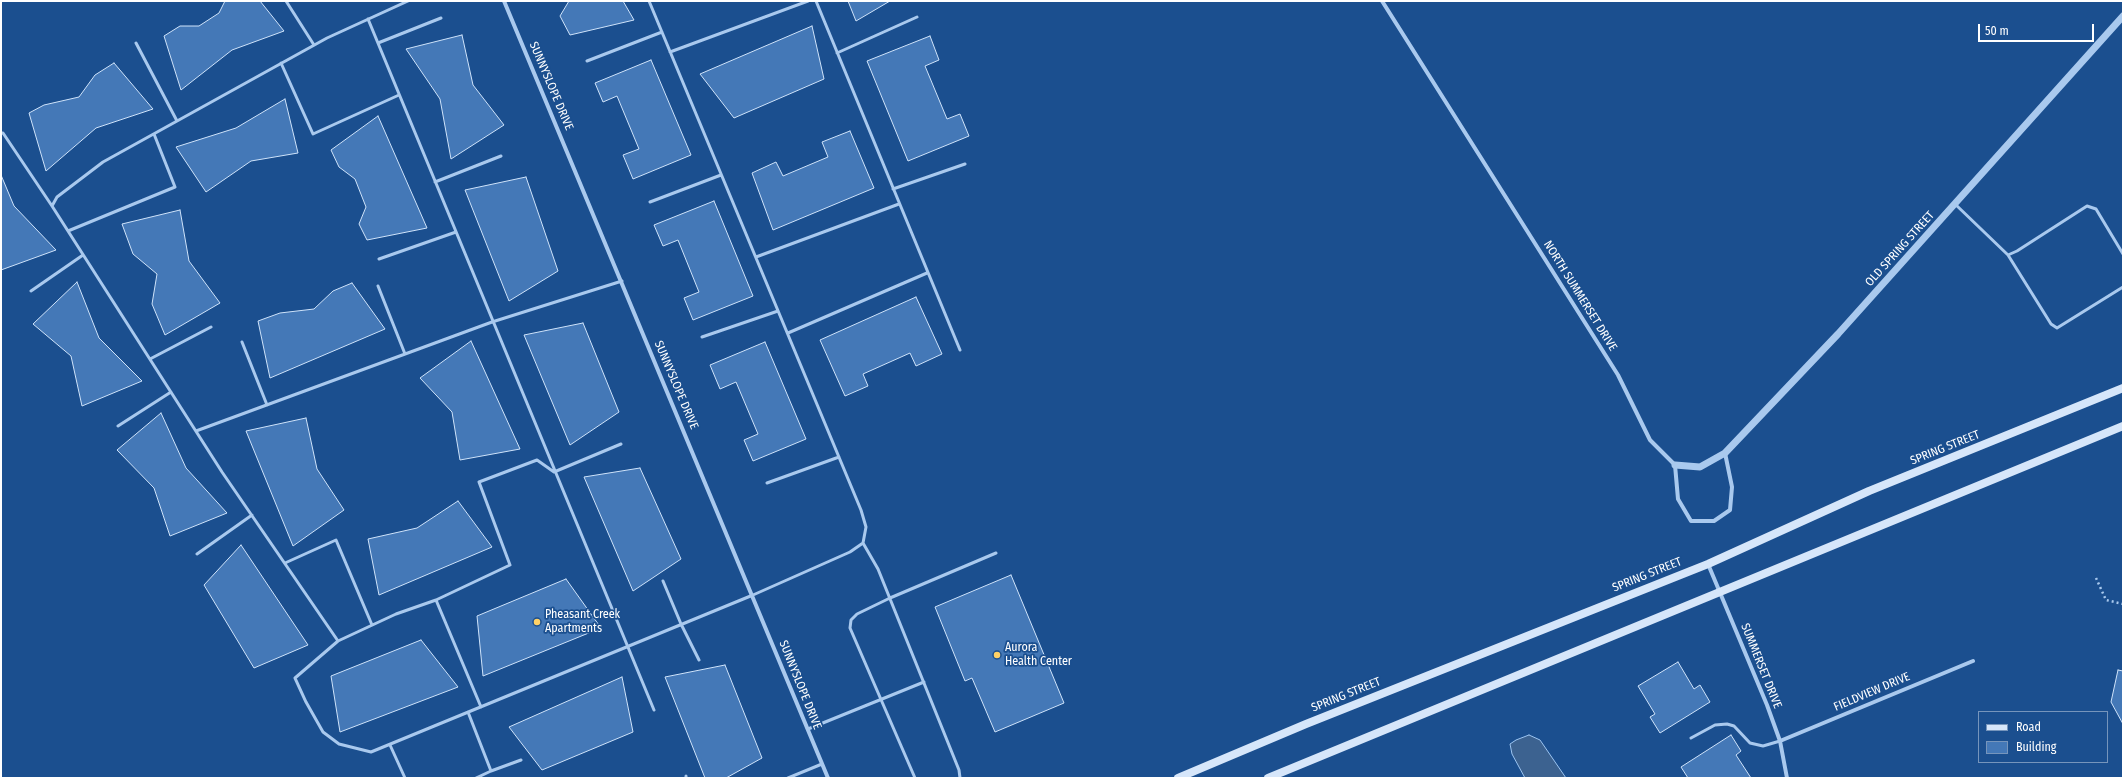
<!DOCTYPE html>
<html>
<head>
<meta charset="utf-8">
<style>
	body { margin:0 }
	#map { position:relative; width:2124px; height:779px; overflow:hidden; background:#1b4f8f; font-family:"Fira Sans Condensed",sans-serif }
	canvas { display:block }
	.frame { position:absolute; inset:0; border:2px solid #fff; pointer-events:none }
	.legend { position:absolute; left:1978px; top:711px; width:130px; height:52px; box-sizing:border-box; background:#1b4f8f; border:1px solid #7695bc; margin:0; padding:5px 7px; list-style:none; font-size:12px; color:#fff }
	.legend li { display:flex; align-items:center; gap:8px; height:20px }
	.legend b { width:20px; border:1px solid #7695bc }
	.scale { position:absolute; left:1978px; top:24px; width:116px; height:18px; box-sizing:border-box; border:2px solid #fff; border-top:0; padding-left:5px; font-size:12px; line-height:14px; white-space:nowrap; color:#fff; -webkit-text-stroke:3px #1b4f8f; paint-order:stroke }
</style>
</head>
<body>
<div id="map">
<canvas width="2124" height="779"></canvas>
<div class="frame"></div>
<ul class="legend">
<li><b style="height:5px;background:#d6e6fa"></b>Road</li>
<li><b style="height:11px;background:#4478b7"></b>Building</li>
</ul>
<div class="scale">50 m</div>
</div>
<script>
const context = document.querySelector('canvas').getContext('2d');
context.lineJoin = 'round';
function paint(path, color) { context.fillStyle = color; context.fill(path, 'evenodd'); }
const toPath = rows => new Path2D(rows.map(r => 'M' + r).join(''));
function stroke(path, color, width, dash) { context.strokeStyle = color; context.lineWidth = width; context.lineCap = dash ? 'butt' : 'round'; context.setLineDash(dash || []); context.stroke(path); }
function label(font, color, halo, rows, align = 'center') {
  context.font = font + ' "Fira Sans Condensed",sans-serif'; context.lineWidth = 3.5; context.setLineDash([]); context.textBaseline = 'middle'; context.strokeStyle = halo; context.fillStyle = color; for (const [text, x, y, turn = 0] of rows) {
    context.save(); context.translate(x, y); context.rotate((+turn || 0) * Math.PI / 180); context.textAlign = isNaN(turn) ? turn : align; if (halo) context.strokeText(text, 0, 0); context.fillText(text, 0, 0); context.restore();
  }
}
const water = toPath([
	[1529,735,1540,740,1566,778,1525,778,1512,754,1510,744,1516,740,1529,735]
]);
paint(water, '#3c6290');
stroke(water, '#9cc4f0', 1);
const building = toPath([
	[225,1,260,1,284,31,232,50,181,90,164,36,180,26,199,26,219,13,225,1],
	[569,1,623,1,634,20,570,35,560,16,569,1],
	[848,1,890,1,856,21,848,1],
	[812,26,824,79,734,118,700,74,812,26],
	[462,35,473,85,504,125,451,159,440,99,406,49,462,35],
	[930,36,939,60,925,66,947,119,960,114,969,136,908,161,867,61,930,36],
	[651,60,691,155,633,179,623,155,639,149,617,96,603,102,595,83,651,60],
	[114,63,153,109,96,128,46,171,29,113,44,105,79,97,95,75,114,63],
	[285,99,298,153,251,161,206,192,176,147,236,128,285,99],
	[378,116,427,228,367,240,359,224,366,207,355,179,339,167,331,150,378,116],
	[850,131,874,188,773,230,752,173,776,162,783,176,828,157,822,142,850,131],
	[1,175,14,206,56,250,1,270,1,175],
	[526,177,558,271,509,301,465,190,526,177],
	[714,201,753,296,693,320,684,298,699,292,678,240,663,246,654,225,714,201],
	[180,210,189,261,220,303,165,335,152,304,157,274,133,254,122,224,180,210],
	[77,282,99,338,142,381,82,406,71,356,33,324,77,282],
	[352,283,385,329,270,378,258,321,280,313,314,309,333,291,352,283],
	[916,297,942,354,916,366,910,353,863,374,868,386,845,396,820,340,916,297],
	[583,323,619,412,570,445,524,335,583,323],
	[471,341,520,449,460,460,452,412,420,378,471,341],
	[765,342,806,439,753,461,744,440,758,434,736,382,720,389,710,365,765,342],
	[161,413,186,468,227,513,170,536,154,488,117,450,161,413],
	[306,418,317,469,344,510,293,546,246,431,306,418],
	[640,468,681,559,633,591,584,477,640,468],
	[458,501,492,547,379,595,368,539,417,528,458,501],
	[241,545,308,645,254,668,204,585,241,545],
	[1011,575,1064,703,995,732,972,678,965,681,935,607,1011,575],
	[566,579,601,628,483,676,477,616,566,579],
	[421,640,458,687,340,732,331,676,421,640],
	[1678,662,1694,689,1700,685,1710,702,1660,733,1650,717,1655,714,1638,686,1678,662],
	[725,665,762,758,726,778,705,778,665,677,725,665],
	[2118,670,2123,671,2123,724,2111,702,2118,670],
	[622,677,633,732,542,770,509,727,622,677],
	[1731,735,1741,751,1736,755,1751,778,1688,778,1681,767,1731,735]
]);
paint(building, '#4478b7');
stroke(building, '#cfe3fa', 1);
stroke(toPath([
	[2096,578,2106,600,2123,604]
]), '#a9c9ee', 2.5, [2, 3]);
stroke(toPath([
	[286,1,314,45],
	[816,1,960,350],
	[368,19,654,710],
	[136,43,177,121],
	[378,43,441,18],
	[670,52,808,1],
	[837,53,917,17],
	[587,61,662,32],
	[281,63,313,134,399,95],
	[1,133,3,133,52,206],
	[435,182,501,156],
	[893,189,965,164],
	[650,202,721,175],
	[1955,204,2008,255,2051,324,2057,328,2123,287],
	[68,231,175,187,154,134],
	[2008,255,2017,251,2087,206,2096,209,2123,254],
	[756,257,899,204],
	[379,259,456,232],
	[378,286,405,354],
	[31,291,83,255],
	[788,333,927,273],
	[702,337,778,311],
	[242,342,267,405],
	[150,359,211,327],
	[118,426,171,392],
	[196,431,492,322,622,281],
	[621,444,554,472,537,460,479,482,510,565,436,600,396,614,338,641,295,678,306,702,323,732,339,744,371,752,753,595,850,552,863,543,866,527,861,510,649,1],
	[767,483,839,457],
	[863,543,878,569,959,770,960,778],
	[197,554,252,515],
	[285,563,336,540,372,625],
	[663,581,681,624,699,660],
	[436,600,481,707],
	[338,641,222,472,52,206,57,197,103,162,327,38,408,1],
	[468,712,491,771,521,760],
	[808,729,924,682],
	[1691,738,1715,725,1727,724,1734,726,1750,743,1763,746,1780,741],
	[390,745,405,778],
	[686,776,686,778],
	[476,778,491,771],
	[788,778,822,764],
	[915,778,850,628,851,620,857,614,890,598,996,553]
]), '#a9c9ee', 3);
stroke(toPath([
	[504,1,828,778],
	[1382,1,1618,375,1650,440,1675,465,1678,499,1691,521,1714,521,1730,510,1732,487,1725,453],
	[1708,564,1767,705,1780,741,1787,778],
	[1780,741,1973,661]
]), '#a9c9ee', 4);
stroke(toPath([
	[1675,465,1700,467,1725,453,1838,334,2123,16]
]), '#a9c9ee', 7);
stroke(toPath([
	[1178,778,1306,724,1708,564,1869,491,2123,388],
	[1268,778,2123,426]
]), '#d6e6fa', 8);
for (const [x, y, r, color] of [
	[537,622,4,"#ffd166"],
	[997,655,4,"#ffd166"]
]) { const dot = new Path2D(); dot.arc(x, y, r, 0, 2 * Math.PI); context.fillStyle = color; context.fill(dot); stroke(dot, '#1b4f8f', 1.5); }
label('12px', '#fff', '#1b4f8f', [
	["SUNNYSLOPE DRIVE",551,86,67],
	["OLD SPRING STREET",1900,249,-48],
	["NORTH SUMMERSET DRIVE",1580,296,58],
	["SUNNYSLOPE DRIVE",676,385,67],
	["SPRING STREET",1945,448,-22],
	["SPRING STREET",1647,575,-22],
	["SUMMERSET DRIVE",1761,666,68],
	["SUNNYSLOPE DRIVE",800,685,68],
	["FIELDVIEW DRIVE",1872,692,-23],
	["SPRING STREET",1346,695,-22]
]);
label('12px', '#fff', '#1b4f8f', [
	["Pheasant Creek",545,615],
	["Apartments",545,629],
	["Aurora",1005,648],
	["Health Center",1005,662]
], 'left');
</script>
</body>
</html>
